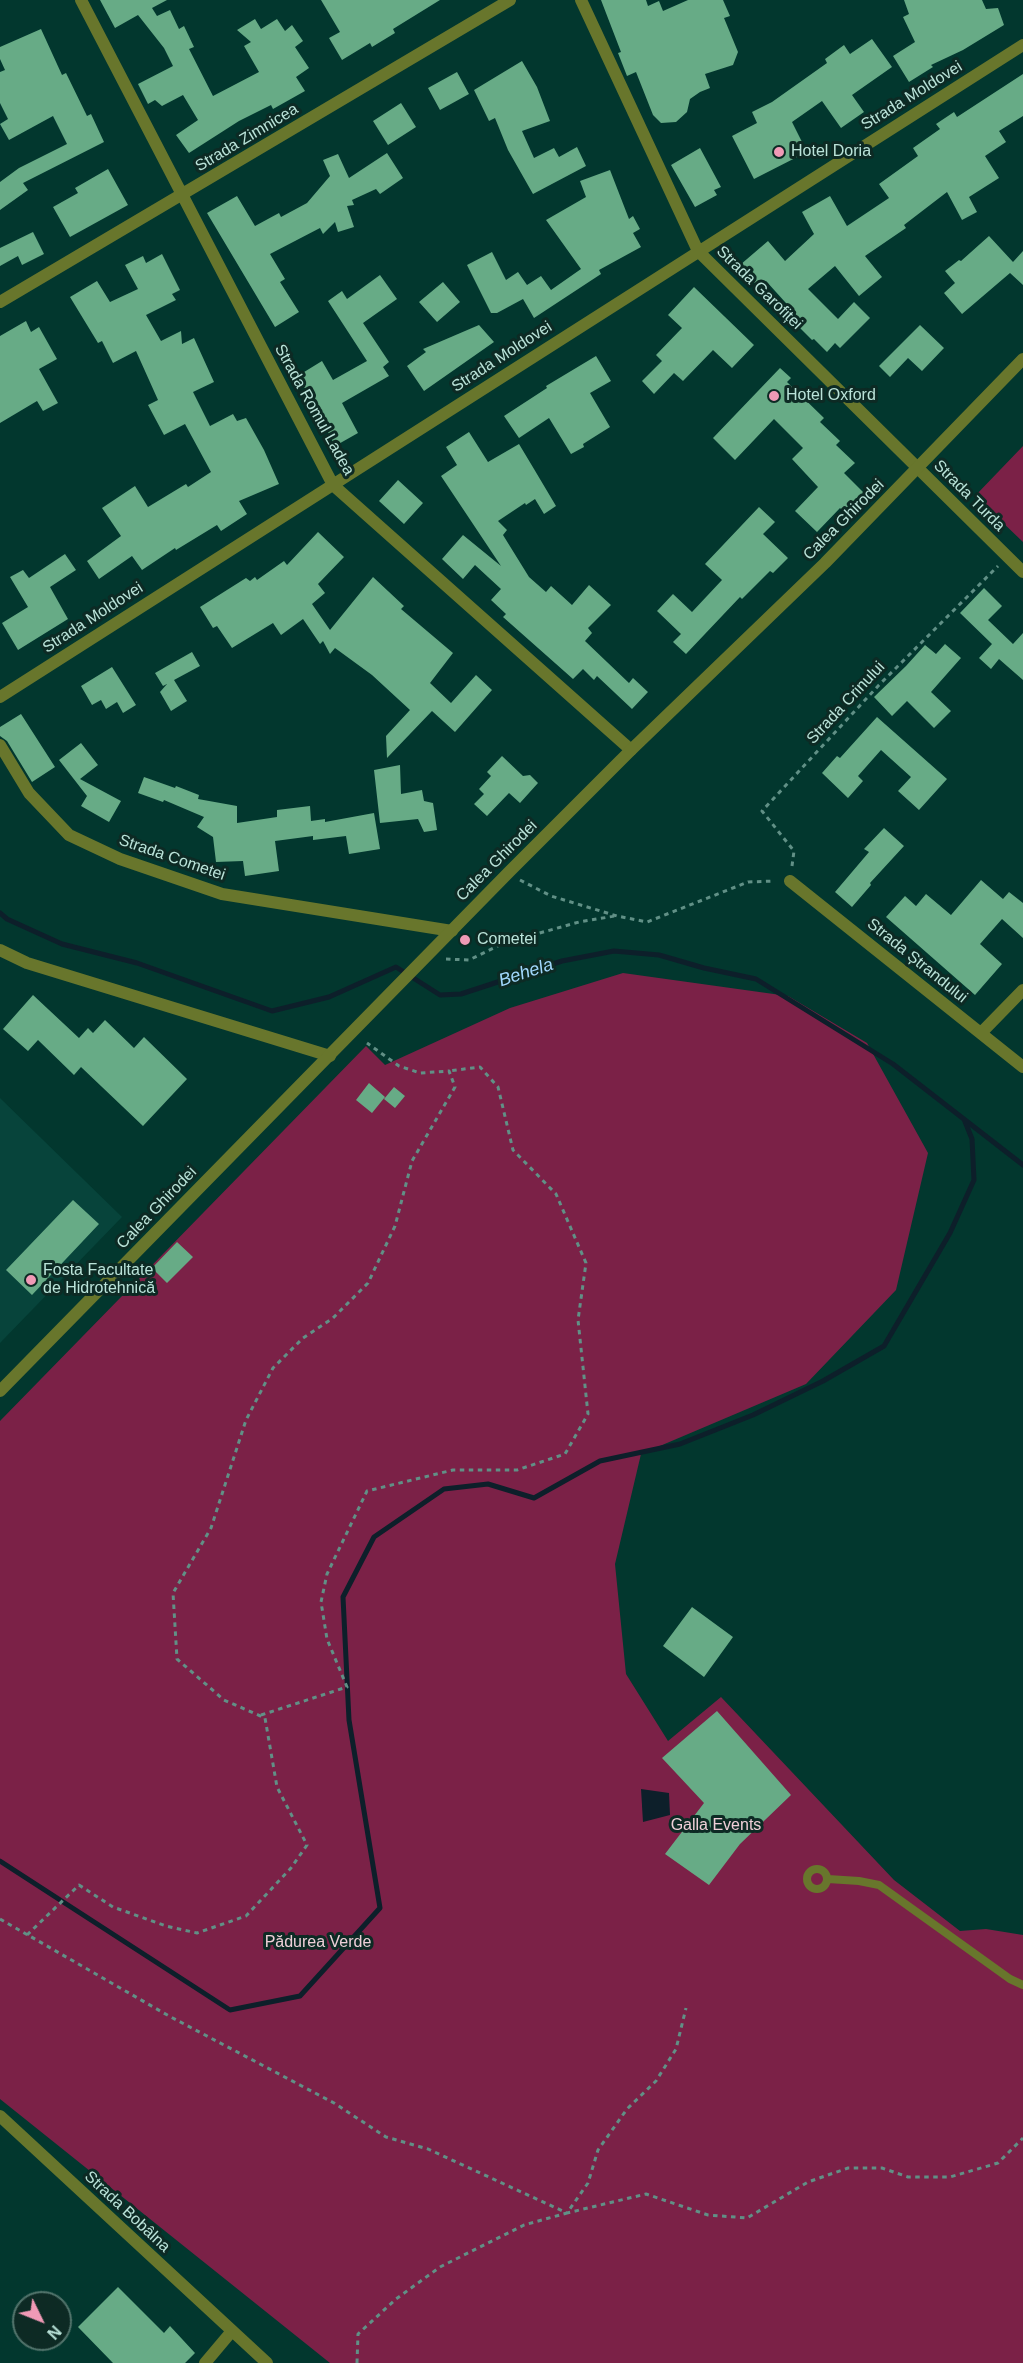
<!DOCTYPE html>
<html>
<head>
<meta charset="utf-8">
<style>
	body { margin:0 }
	#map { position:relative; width:1023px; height:2363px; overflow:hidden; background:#02372e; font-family:Arial,sans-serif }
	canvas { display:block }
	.north { position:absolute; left:12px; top:2291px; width:60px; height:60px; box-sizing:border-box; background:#0d2a24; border:2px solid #52746c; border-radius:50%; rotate:133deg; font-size:16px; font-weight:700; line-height:24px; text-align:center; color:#bae3d9 }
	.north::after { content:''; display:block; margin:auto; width:21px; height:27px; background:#f09ab6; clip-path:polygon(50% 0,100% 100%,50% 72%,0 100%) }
</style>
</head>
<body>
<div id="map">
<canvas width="1023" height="2363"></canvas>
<div class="north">N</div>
</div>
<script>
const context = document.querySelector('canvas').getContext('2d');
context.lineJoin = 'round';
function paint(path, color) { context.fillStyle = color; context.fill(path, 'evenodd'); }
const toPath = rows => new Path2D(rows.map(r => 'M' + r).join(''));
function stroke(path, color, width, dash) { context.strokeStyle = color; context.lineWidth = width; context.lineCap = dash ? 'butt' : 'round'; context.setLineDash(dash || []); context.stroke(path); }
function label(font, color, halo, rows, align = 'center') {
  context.font = font + ' Arial,sans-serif'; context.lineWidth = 6; context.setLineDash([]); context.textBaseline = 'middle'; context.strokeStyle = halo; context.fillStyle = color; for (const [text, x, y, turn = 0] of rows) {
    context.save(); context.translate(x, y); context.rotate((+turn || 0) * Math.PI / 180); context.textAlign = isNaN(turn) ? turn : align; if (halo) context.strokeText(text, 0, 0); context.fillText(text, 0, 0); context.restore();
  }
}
paint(toPath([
	[0,1098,122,1217,0,1343]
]), '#07443b');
paint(toPath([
	[1023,446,1023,542,975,496],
	[623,973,788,996,867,1043,928,1153,896,1290,806,1384,641,1454,615,1564,626,1674,668,1741,721,1697,894,1880,960,1931,986,1929,1023,1935,1023,2363,330,2363,0,2099,0,1421,366,1046,385,1065,510,1008]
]), '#7b2147');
paint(toPath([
	[641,1789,669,1793,670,1815,643,1822]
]), '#0d1f2a');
stroke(toPath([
	[0,913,7,919,62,944,137,963,272,1011,329,997,396,967,440,995,461,994,562,961,614,951,659,955,704,968,756,979,893,1064,1023,1165],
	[0,1861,230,2010,300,1996,380,1908,349,1720,343,1597,374,1537,444,1489,488,1484,534,1498,600,1461,680,1444,753,1415,823,1381,884,1346,950,1233,974,1180,972,1139,964,1119]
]), '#0d1f2a', 5);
paint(toPath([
	[100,0,167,0,152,8,157,16,170,10,179,29,184,26,194,47,189,49,213,96,259,72,244,46,251,42,237,30,255,19,261,29,277,19,285,31,292,25,303,41,295,47,309,68,296,77,305,91,273,109,271,105,239,121,189,153,176,135,198,120,183,95,162,106,155,100,148,104,138,84,173,66,164,48,138,15,115,28],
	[321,0,440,0,393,29,395,33,372,47,370,43,342,60,329,38,340,32],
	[601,0,646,0,648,6,659,1,663,11,688,0,723,0,730,16,724,18,738,52,733,65,705,74,710,88,700,92,690,99,687,112,676,122,661,123,653,115,636,72,627,76,618,53,621,52],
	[904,0,982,0,986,9,998,8,1004,25,963,50,931,65,933,67,909,82,893,56,915,42,903,17,909,14],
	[41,29,62,75,66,73,87,116,91,114,104,142,23,183,28,190,0,210,0,182,19,168,67,144,53,116,9,140,0,124,8,119,0,103,0,72,5,70,0,59,0,47],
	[872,39,892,67,852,95,864,112,841,128,822,101,792,122,807,152,754,179,732,136,757,123,752,112,772,102,827,63,825,59,844,45,850,54],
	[522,61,537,87,550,121,522,131,534,158,554,148,559,157,577,147,586,166,533,194,508,150,495,118,489,121,474,90],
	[457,72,469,94,440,110,428,88],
	[1023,74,1023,116,999,131,1006,142,985,156,999,178,969,197,977,212,962,220,947,192,904,225,906,228,865,256,882,277,859,296,835,266,808,289,838,319,854,302,870,318,840,348,835,343,827,352,814,339,812,340,790,318,795,313,766,281,758,287,740,265,768,241,785,261,814,234,802,212,830,196,847,226,889,198,879,184,918,156,913,148,940,129,936,124,954,112,957,117],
	[401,103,416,127,388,145,373,121],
	[700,148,721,187,714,190,717,195,695,207,671,165],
	[387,153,403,178,380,194,376,189,352,200,354,205,347,206,354,227,338,232,335,222,323,234,320,228,270,254,285,279,280,282,299,312,275,327,207,213,237,196,255,226,279,213,281,217,307,203,330,176,323,160,338,154,349,178],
	[108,169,128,205,70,237,53,207,78,193,75,188],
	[610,170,629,219,633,216,640,229,633,233,641,247,599,270,601,274,534,318,523,299,497,313,491,313,467,265,492,252,506,280,518,272,527,285,541,276,551,290,581,269,546,220,586,197,580,181],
	[33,232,44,254,22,265,18,256,0,266,0,248],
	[989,236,1013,262,1023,251,1023,285,1010,273,962,314,944,293,955,283,945,271,959,260,961,261],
	[162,254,180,290,172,294,176,300,146,315,161,341,181,331,182,344,194,338,214,382,193,392,210,426,233,414,237,421,246,418,264,450,279,484,239,501,247,514,221,531,217,525,176,550,175,548,142,570,132,556,99,579,87,561,121,536,102,508,135,486,148,507,186,484,188,487,211,472,185,424,164,435,148,405,158,400,136,351,113,363,102,341,98,343,70,297,97,281,110,302,138,289,125,265,143,256,146,263],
	[380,275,397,299,363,323,389,362,383,367,389,376,342,403,358,433,335,446,308,392,296,377,322,361,333,380,367,361,328,301,342,291,347,299],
	[443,282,460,302,437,322,419,302],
	[694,287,754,345,732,368,713,350,683,381,674,373,654,394,642,381,662,361,656,355,682,328,668,315],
	[26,321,31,332,39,327,57,359,39,369,58,403,43,411,37,401,0,423,0,336],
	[479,325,494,342,424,391,407,366,426,352,423,349],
	[920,325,944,348,922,371,908,358,890,377,879,366],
	[596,356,611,381,590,393,610,427,583,444,584,447,571,454,549,418,519,438,504,416,547,388,546,386],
	[780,368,791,378,787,382,824,418,820,422,840,441,836,445,855,463,844,473,864,493,845,513,840,508,817,532,795,511,818,487,792,459,803,448,774,419,735,460,713,438],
	[469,432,488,462,519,444,534,469,556,506,544,514,535,499,526,505,525,503,498,521,507,530,503,535,529,577,546,592,551,586,572,605,589,585,611,605,588,628,592,633,585,641,629,683,633,678,648,692,632,709,597,676,594,680,583,669,573,679,503,617,506,614,491,600,501,589,475,565,463,579,442,559,463,535,501,566,441,476,457,465,446,447],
	[398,480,423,503,404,524,379,501],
	[759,507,775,522,763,534,788,558,773,573,770,571,742,599,740,597,686,654,673,642,681,634,657,611,673,594,692,612,722,580,705,564],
	[318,532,344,557,318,584,325,593,312,604,330,630,373,577,404,606,401,609,453,653,430,683,451,703,476,675,492,690,455,732,432,711,387,758,386,736,410,710,372,675,335,648,330,654,323,641,320,644,303,619,281,635,273,623,232,648,217,626,213,628,200,607,246,578,250,581,255,577,257,580,284,561,287,565],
	[65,554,76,570,50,587,68,619,18,650,2,623,28,607,10,577,23,570,29,578],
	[984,588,1002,606,988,620,1013,644,1023,633,1023,680,999,659,991,669,979,658,992,644,960,613],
	[945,644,961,658,931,692,951,711,934,728,907,701,892,716,874,697,906,666,925,645,936,654],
	[192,652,200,666,174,680,187,701,171,711,160,692,167,684,163,686,155,673],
	[112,667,136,705,123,713,117,702,106,709,101,700,92,705,81,686],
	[21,714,55,767,32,782,7,741,0,736,0,727],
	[877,717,947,779,919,810,898,791,911,777,881,750,858,776,863,781,848,798,822,773,837,756,840,758],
	[81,743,98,765,80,779,121,801,109,822,81,806,87,796,59,760],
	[502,756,523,776,530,775,538,783,520,803,509,793,487,816,474,804,484,794,479,789,491,776,487,772],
	[400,765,401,794,422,790,424,801,433,803,437,830,424,832,418,819,380,823,374,770],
	[144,777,175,788,176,786,199,795,198,799,237,806,237,823,277,817,277,810,310,806,311,821,325,819,325,822,374,813,380,849,349,854,346,836,313,840,313,836,275,841,279,871,245,876,243,861,216,862,213,837,197,827,204,817,164,800,163,802,138,793],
	[884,828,904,846,870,883,871,885,852,907,835,892,869,852,864,849],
	[981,880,1003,899,1009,892,1023,903,1023,938,1002,919,980,944,1002,964,975,995,886,917,905,896,916,906,926,894,951,915],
	[33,995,79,1038,88,1028,93,1033,105,1020,134,1048,144,1037,187,1079,143,1126,81,1067,74,1075,38,1040,28,1051,3,1029],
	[369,1083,385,1097,372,1113,356,1100],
	[394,1087,405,1096,395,1108,384,1099],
	[73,1200,99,1224,32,1295,6,1270],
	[177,1242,193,1257,167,1283,152,1268],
	[692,1607,733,1637,704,1677,663,1646],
	[717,1711,791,1795,740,1844,709,1885,665,1854,704,1803,662,1758],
	[118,2287,164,2333,170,2326,195,2353,185,2363,113,2363,78,2327]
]), '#67ab86');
stroke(toPath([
	[792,866,794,851,762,811,879,685,998,566],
	[520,880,551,896,617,916,647,922,748,882,774,881],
	[446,959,469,960,504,943,579,922,615,916],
	[261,1715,347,1687,327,1639,321,1602,327,1574,367,1491,453,1470,517,1470,565,1454,588,1414,578,1320,586,1263,556,1194,513,1150,498,1087,480,1067,449,1071],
	[0,1919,169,2016,334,2103,386,2137,428,2149,567,2213,646,2194,708,2215,747,2218,808,2182,848,2168,882,2168,908,2177,950,2177,998,2163,1023,2138],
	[27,1935,79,1885,113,1907,166,1926,197,1933,246,1916,291,1868,307,1845,277,1787,265,1718,224,1700,177,1659,173,1593,211,1528,246,1420,273,1368,303,1338,333,1318,368,1283,395,1226,412,1161,455,1087,449,1071,420,1073,399,1066,367,1043],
	[357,2363,358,2334,396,2299,440,2267,524,2225,567,2213,588,2183,598,2150,627,2109,656,2081,676,2049,686,2008]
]), '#619086', 3, [4.5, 4.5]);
stroke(toPath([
	'807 1879a10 10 0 1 1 20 0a10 10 0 1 1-20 0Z',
	[828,1879,859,1881,879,1885,1010,1979,1023,1985]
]), '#68762c', 8);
stroke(toPath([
	[81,0,333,485,631,750],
	[581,0,698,251,1023,572],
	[0,302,510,0],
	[0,697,1023,45],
	[0,745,29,793,69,835,120,859,222,894,452,931],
	[790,881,1023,1067],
	[0,950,27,963,330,1056],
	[981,1033,1023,990],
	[0,2116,267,2363],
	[205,2363,232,2331]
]), '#68762c', 12);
stroke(toPath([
	[0,1391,509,872,631,750,825,563,1023,359]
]), '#68762c', 12);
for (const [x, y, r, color] of [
	[779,152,6,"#f09ab6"],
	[774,396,6,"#f09ab6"],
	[465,940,6,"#f09ab6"],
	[31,1280,6,"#f09ab6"]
]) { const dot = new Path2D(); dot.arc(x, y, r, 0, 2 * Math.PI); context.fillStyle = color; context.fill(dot); stroke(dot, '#0d2a24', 2); }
label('16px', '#bae3d9', '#0d2a24', [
	["Strada Moldovei",912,96,-32],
	["Strada Zimnicea",247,138,-31],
	["Strada Garofiței",759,288,44],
	["Strada Moldovei",502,357,-33],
	["Strada Romul Ladea",314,410,61],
	["Strada Turda",969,496,45],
	["Calea Ghirodei",844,520,-45],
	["Strada Moldovei",93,618,-33],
	["Strada Crinului",846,703,-47],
	["Strada Cometei",172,858,19],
	["Calea Ghirodei",497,861,-45],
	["Strada Ștrandului",917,961,39],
	["Calea Ghirodei",157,1208,-46],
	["Strada Bobâlna",127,2212,43]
]);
label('16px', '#bae3d9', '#0d2a24', [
	["Hotel Doria",791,152],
	["Hotel Oxford",786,396],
	["Cometei",477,940],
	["Fosta Facultate",43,1271],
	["de Hidrotehnică",43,1289]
], 'left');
label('16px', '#efcfd8', '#0d2a24', [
	["Galla Events",716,1826],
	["Pădurea Verde",318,1943]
]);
label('italic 18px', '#a1d7fc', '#0d2a24', [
	["Behela",526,973,-18]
]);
</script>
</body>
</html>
